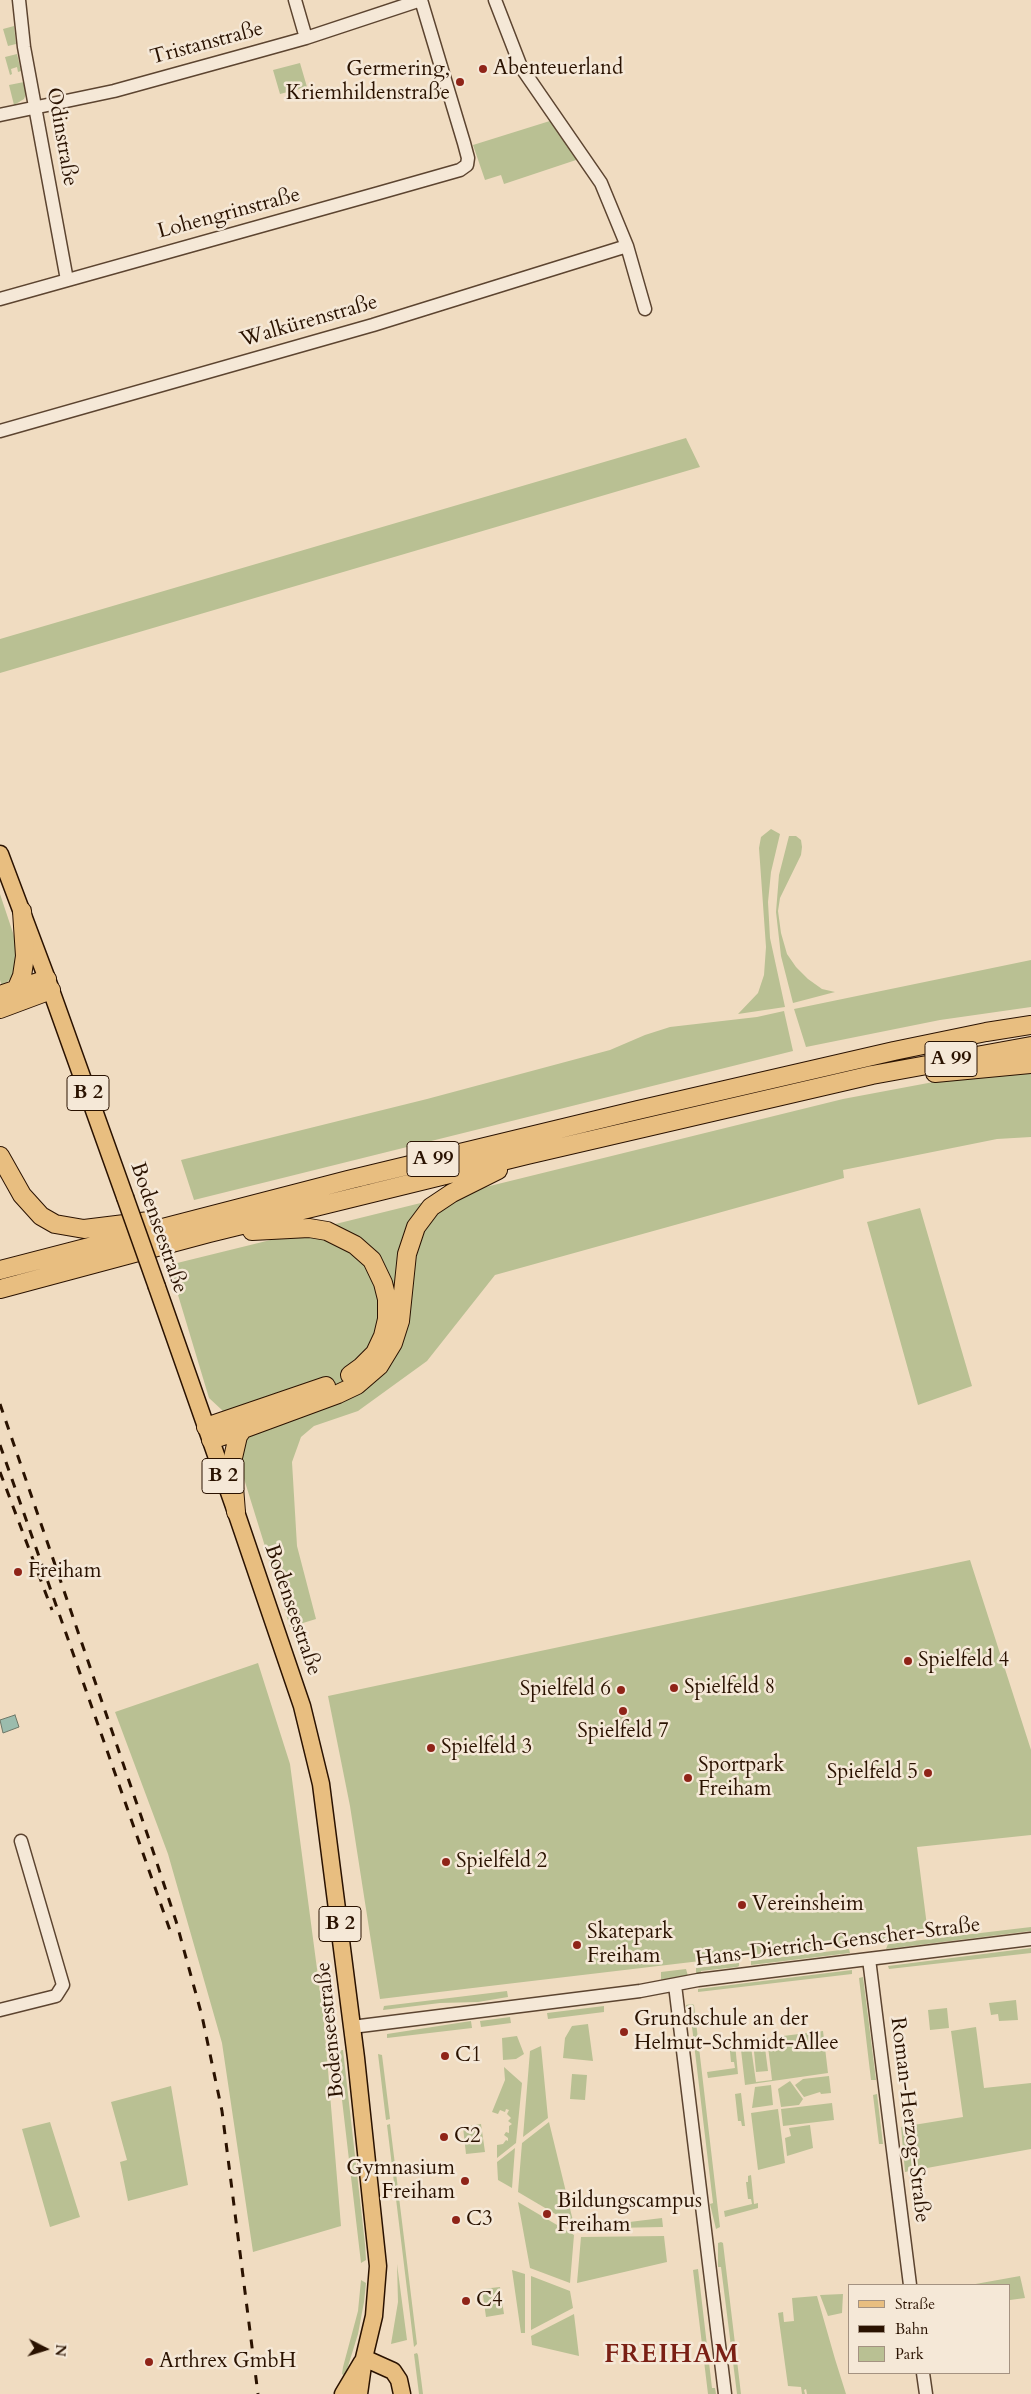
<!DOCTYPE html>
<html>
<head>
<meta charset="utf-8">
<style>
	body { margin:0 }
	#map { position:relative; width:1031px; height:2394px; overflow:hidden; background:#f0dcc1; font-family:Cardo,serif }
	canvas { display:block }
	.legend { position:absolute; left:848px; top:2284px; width:162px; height:90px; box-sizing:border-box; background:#f5e8d7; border:1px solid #a49281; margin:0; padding:6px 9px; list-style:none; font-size:15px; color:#2a1200 }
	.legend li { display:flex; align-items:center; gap:10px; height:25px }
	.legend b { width:25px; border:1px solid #a49281 }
	.north { position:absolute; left:20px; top:2324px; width:50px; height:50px; -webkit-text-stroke:4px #f5e8d7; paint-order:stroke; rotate:95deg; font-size:14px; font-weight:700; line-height:20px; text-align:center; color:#2a1200 }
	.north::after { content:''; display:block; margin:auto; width:18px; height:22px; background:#2a1200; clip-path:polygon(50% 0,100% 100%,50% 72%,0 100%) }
</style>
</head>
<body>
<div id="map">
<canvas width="1031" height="2394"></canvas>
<ul class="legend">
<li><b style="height:6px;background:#e8be80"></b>Straße</li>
<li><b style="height:6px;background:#2a1200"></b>Bahn</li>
<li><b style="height:14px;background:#b9c093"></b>Park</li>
</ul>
<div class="north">N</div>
</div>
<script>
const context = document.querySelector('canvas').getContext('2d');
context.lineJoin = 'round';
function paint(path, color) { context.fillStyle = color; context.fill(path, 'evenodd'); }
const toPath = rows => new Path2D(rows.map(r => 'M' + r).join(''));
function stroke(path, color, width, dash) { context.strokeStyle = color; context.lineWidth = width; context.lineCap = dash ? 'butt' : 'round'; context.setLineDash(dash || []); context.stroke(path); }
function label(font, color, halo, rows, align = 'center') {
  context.font = font + ' Cardo,serif'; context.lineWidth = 5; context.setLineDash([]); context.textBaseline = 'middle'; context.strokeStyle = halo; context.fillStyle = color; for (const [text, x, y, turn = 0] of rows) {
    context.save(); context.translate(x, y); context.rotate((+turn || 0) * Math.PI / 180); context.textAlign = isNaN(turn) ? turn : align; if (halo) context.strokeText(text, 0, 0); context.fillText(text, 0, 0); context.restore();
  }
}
paint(toPath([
	[14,26,16,44,8,46,3,29],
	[17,54,21,71,18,72,17,67,11,69,12,74,10,75,5,57],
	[300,63,307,87,280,94,273,70],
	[24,82,26,94,24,99,14,105,9,85],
	[553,120,579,159,504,184,501,175,485,180,473,145],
	[686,438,700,467,0,673,0,639],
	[771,829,780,834,771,872,768,902,770,938,785,1007,738,1014,758,993,764,975,766,947,759,848,761,837],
	[789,836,796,836,801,840,802,847,801,855,780,898,778,911,781,933,787,954,796,967,808,979,822,989,835,992,793,1003,781,956,776,912,779,875],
	[0,894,20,954,12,980,11,978,2,987,0,980],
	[1031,960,1031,1007,940,1020,806,1047,794,1009],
	[784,1011,793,1051,194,1200,181,1160,427,1099,610,1050,645,1035,670,1027,757,1017],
	[1031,1069,1031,1137,997,1139,843,1170,844,1178,495,1275,427,1361,358,1411,314,1426,301,1437,292,1462,297,1546,316,1619,290,1627,223,1411,209,1398,169,1265,843,1099,976,1074],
	[920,1208,972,1386,918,1405,867,1222],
	[970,1560,1031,1750,1031,1835,917,1847,928,1934,380,1999,350,1806,328,1696],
	[258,1663,290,1764,324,2022,341,2226,253,2252,222,2043,168,1854,115,1712],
	[1031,1927,1031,1931,886,1949,888,1944],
	[1031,1948,1031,1953,889,1969,888,1966],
	[849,1949,850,1953,751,1965,751,1961],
	[739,1963,739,1966,737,1967,701,1971,701,1975,696,1975,696,1968],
	[686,1969,688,1976,661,1980,661,1972],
	[852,1970,852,1974,698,1992,698,1989],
	[863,1977,876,2080,871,2080,859,1978],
	[507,1991,508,1997,478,2002,440,2003,383,2010,384,2006],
	[1016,2000,1018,2020,999,2021,998,2014,991,2015,989,2003],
	[692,2004,694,2005,720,2227,716,2229,710,2204,713,2203,690,2010,687,2010,686,2005],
	[604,2006,604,2012,548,2019,547,2013],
	[947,2008,949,2028,930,2030,928,2010],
	[510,2017,511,2023,481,2027,480,2021],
	[471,2021,472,2028,387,2038,387,2034],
	[588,2024,593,2061,563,2058,565,2038,572,2026],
	[976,2027,984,2088,1031,2083,1031,2149,905,2172,901,2127,963,2117,951,2031],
	[823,2031,828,2073,745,2085,740,2041,750,2040,756,2082,772,2080,767,2038],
	[731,2034,734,2034,738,2074,708,2078,707,2072,735,2068,734,2062,731,2062,729,2041,731,2040],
	[517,2036,524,2054,516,2059,503,2060,502,2038],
	[764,2040,768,2071,756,2072,753,2041],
	[541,2046,548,2118,523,2137,530,2051],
	[343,2050,365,2244,366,2260,361,2263,339,2074,337,2051],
	[378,2054,382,2055,390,2119,386,2120],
	[504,2067,522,2083,516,2143,497,2158,497,2145,503,2144,506,2140,508,2141,508,2138,504,2135,506,2132,509,2133,509,2126,512,2124,508,2121,511,2118,507,2114,509,2110,506,2109,505,2112,500,2110,498,2114,492,2112,505,2080],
	[572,2074,587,2075,585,2100,570,2099],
	[829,2076,831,2093,821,2094,820,2092,804,2097,795,2085,803,2079],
	[790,2081,803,2099,799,2105,781,2107,778,2089],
	[771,2085,773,2105,752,2108,755,2087],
	[171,2086,188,2185,128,2201,120,2162,127,2160,111,2102],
	[741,2093,745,2126,742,2126,741,2121,738,2121,735,2094],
	[877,2094,883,2144,879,2144,873,2095],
	[832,2103,834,2120,783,2126,781,2109],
	[778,2109,785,2163,758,2170,751,2113],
	[50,2122,80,2217,50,2227,22,2129],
	[549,2122,574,2225,518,2192,522,2143],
	[390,2124,417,2344,414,2347,387,2125],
	[481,2124,485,2152,466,2154,463,2127],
	[810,2125,813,2148,787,2156,785,2138,791,2136,789,2128],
	[515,2148,512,2188,498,2180,497,2162],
	[751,2175,754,2204,758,2203,758,2208,725,2217,724,2211,752,2204,751,2199,748,2199,746,2182,748,2182,748,2176],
	[518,2202,574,2235,570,2283,530,2268],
	[662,2218,663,2227,612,2228,613,2224],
	[664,2236,667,2262,577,2283,581,2237],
	[721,2242,723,2243,741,2394,737,2394,721,2267,718,2267,718,2243],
	[397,2264,407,2340,391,2344,398,2302],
	[698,2269,712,2388,715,2388,716,2394,708,2394,693,2270],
	[512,2270,525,2274,525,2333,521,2333],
	[531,2276,570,2291,573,2308,531,2330],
	[1020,2276,1025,2298,1010,2300,1010,2285,970,2285],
	[361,2280,366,2283,364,2302,358,2334,345,2376,342,2374,343,2367,358,2311],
	[500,2287,504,2314,486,2317,482,2289],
	[843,2294,842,2313,828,2316,820,2295],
	[817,2296,835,2359,846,2394,807,2394,806,2389,804,2390,805,2394,802,2394,801,2387,788,2386,778,2313,783,2312,784,2322,794,2321,792,2298],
	[574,2314,579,2356,532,2345,531,2336],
	[417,2353,418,2355,423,2394,419,2394,414,2354]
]), '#b9c093');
const water = toPath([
	[15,1715,19,1727,3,1733,0,1720,15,1715]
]);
paint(water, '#9bbcad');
stroke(water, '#6e7868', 1);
const minor = toPath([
	[19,0,24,47,67,280],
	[295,0,306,38],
	[495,0,521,67,601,183,627,246,645,309],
	[0,115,114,91,252,53,306,38,421,0],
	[0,299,379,193,460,170,467,165,468,158,464,143,421,0],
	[0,431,373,325,627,246],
	[869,1959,910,2285],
	[675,1985,725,2394],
	[0,2010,56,1996,63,1985,21,1841],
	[352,2027,640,1991,698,1980,1031,1939],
	[923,2373,926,2394]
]);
const major = toPath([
	[0,854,47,979,125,1197],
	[157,1287,236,1512,302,1706,321,1784,356,2058,378,2266,374,2316,364,2358,359,2394],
	[364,2358,393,2371,399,2380,402,2394],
	[343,2394,362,2362]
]);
const highway = toPath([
	[16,990,22,976,25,956,22,911],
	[0,995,47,979],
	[0,1009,51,990],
	[935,1073,1031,1064],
	[0,1156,22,1195,41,1216,55,1224,84,1229,149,1221],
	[252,1231,309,1228,327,1231,355,1245,372,1260,383,1283,387,1299,387,1319,383,1336,375,1353,361,1367,350,1375],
	[0,1270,348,1180,638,1110,894,1051,986,1032,1031,1025],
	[0,1289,209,1233,527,1155,872,1075,1031,1046],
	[206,1427,326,1386],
	[211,1440,243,1429],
	[236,1512,232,1462,238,1436,243,1429,338,1394,357,1385,379,1366,393,1343,400,1321,407,1254,416,1227,431,1207,452,1193,498,1170]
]);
stroke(minor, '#5c4430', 15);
stroke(major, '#2a1200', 19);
stroke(highway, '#2a1200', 20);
stroke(minor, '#f5e8d7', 12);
stroke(major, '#e8be80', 16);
stroke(highway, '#e8be80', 18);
stroke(toPath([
	[0,1404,152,1848,176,1921,202,2016,222,2111,258,2394],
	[0,1445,172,1936],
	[0,1472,52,1610]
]), '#2a1200', 3, [9, 9]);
const majorBridge = toPath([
	[125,1197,157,1287]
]);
stroke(majorBridge, '#2a1200', 19, []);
stroke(majorBridge, '#e8be80', 16);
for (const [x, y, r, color] of [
	[483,69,5,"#8f2418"],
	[460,82,5,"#8f2418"],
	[18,1572,5,"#8f2418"],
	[908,1661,5,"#8f2418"],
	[674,1688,5,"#8f2418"],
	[621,1690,5,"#8f2418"],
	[623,1711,5,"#8f2418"],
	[431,1748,5,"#8f2418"],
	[928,1773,5,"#8f2418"],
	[688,1778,5,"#8f2418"],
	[446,1862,5,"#8f2418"],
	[742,1905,5,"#8f2418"],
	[577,1945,5,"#8f2418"],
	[624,2032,5,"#8f2418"],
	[445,2056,5,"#8f2418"],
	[444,2137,5,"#8f2418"],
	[465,2181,5,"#8f2418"],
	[547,2214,5,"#8f2418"],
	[456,2220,5,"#8f2418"],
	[466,2301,5,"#8f2418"],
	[149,2362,5,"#8f2418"]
]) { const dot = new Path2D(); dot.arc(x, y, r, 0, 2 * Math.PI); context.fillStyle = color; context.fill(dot); stroke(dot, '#f5e8d7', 2); }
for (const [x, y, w] of [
	[951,1059,52],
	[88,1093,42],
	[433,1159,52],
	[223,1476,42],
	[340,1924,42]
]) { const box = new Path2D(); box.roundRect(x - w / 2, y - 17.5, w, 35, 4); context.fillStyle = '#f5e8d7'; context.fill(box); stroke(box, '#2a1200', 1); }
label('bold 20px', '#2a1200', null, [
	["A 99",951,1059],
	["B 2",88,1093],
	["A 99",433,1159],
	["B 2",223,1476],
	["B 2",340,1924]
]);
label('21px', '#2a1200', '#f5e8d7', [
	["Tristanstraße",207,44,-15],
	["Odinstraße",61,137,80],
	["Lohengrinstraße",229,214,-15],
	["Walkürenstraße",309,322,-16],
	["Bodenseestraße",158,1228,71],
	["Bodenseestraße",292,1610,71],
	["Hans-Dietrich-Genscher-Straße",838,1943,-7],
	["Bodenseestraße",331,2030,-96],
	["Roman-Herzog-Straße",909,2120,83]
]);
label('21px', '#2a1200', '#f5e8d7', [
	["Abenteuerland",493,69],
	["Germering,",450,70,"right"],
	["Kriemhildenstraße",450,94,"right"],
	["Freiham",28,1572],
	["Spielfeld 4",918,1661],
	["Spielfeld 8",684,1688],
	["Spielfeld 6",611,1690,"right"],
	["Spielfeld 7",623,1732,"center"],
	["Spielfeld 3",441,1748],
	["Sportpark",698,1766],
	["Freiham",698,1790],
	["Spielfeld 5",918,1773,"right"],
	["Spielfeld 2",456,1862],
	["Vereinsheim",752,1905],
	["Skatepark",587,1933],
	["Freiham",587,1957],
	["Grundschule an der",634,2020],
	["Helmut-Schmidt-Allee",634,2044],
	["C1",455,2056],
	["C2",454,2137],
	["Gymnasium",455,2169,"right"],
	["Freiham",455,2193,"right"],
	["Bildungscampus",557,2202],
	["Freiham",557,2226],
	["C3",466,2220],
	["C4",476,2301],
	["Arthrex GmbH",159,2362]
], 'left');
context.letterSpacing = '1px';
label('bold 26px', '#7a1f14', '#f5e8d7', [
	["FREIHAM",672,2356]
]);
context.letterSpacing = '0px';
</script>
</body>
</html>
